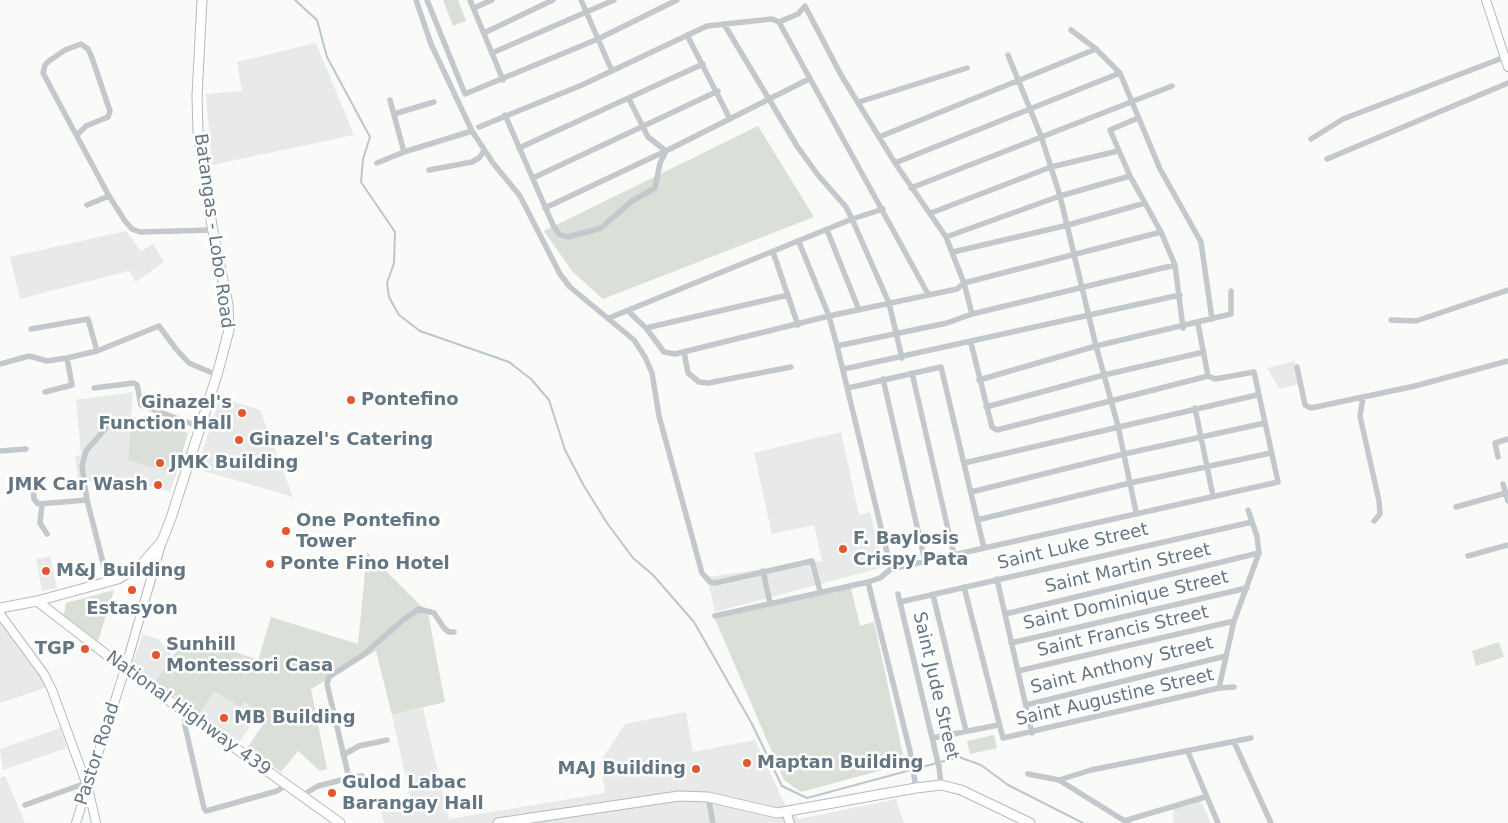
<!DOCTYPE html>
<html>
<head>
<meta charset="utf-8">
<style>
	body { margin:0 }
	canvas { display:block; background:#fafaf8 }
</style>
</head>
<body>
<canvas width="1508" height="823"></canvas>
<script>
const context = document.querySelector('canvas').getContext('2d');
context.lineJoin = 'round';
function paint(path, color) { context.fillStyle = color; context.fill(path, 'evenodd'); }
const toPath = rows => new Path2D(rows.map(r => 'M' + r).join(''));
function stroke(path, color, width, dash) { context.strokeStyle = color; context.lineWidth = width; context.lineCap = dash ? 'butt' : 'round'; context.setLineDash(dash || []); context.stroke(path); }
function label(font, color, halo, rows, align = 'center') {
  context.font = font + ' "DejaVu Sans",sans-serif'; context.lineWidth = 5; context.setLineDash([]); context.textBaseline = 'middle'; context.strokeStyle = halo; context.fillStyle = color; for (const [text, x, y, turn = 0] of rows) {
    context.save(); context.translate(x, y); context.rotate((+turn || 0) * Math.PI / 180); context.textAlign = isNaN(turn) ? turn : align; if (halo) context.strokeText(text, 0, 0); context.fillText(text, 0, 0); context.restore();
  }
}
paint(toPath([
	[316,43,354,135,212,165,206,94,242,91,237,62],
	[126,231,141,251,153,244,164,262,136,282,129,271,20,299,10,257],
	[1294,361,1299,384,1280,389,1267,368],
	[133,392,128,459,176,474,170,492,126,478,78,483,75,456,81,455,76,400],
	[220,397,260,410,293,497,197,469],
	[841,432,859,515,870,512,884,567,715,612,707,577,822,561,814,525,772,534,754,453],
	[50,556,57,588,42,591,36,559],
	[0,619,41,675,45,688,0,703],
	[143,634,158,639,173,656,155,682,132,665],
	[215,691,240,707,243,702,259,713,239,742,199,714],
	[423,708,449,819,605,793,600,762,625,724,686,712,693,752,755,740,785,805,799,819,896,799,904,823,384,823,380,808,410,797,392,715],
	[60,728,67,748,3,770,0,749],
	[5,776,25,823,0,823,0,778],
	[1200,800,1211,823,1173,823,1174,806]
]), '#e8e9e9');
paint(toPath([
	[443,0,458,0,466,21,453,26],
	[758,126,814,217,603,299,572,271,544,231],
	[131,416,188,433,176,474,128,460],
	[367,552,428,613,445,702,392,715,376,651,311,689,327,769,320,771,298,751,281,772,247,748,267,719,244,702,240,707,215,691,199,714,155,682,185,639,239,653,258,660,271,617,358,644],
	[851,588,860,626,874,622,905,764,801,792,784,780,715,619],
	[114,590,98,641,64,615,66,603],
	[1499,642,1504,657,1476,666,1472,651],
	[994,735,997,748,970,754,967,741]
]), '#dadfd7');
stroke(toPath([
	[295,0,317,20,327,57,370,137,363,159,361,182,395,232,394,263,387,283,389,297,399,315,420,331,509,362,531,379,549,400,565,450,584,486,607,523,633,558,653,575,694,622,752,724,782,786,807,798,959,757,981,765,1008,785,1083,823]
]), '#bbc7cb', 2);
const secondary = toPath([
	[1486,0,1508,67],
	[0,614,44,674,52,690,88,788,96,823],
	[786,812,790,823],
	[76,823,125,669,162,541]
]);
const primary = toPath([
	[37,601,125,669,340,823],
	[0,608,37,601,118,579,141,565,162,541,171,518,217,375,229,330,228,305,212,226,198,131,197,96,202,0],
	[498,823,679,796,708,797,777,813,916,788,941,785,961,790,1030,823]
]);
stroke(secondary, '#b3babf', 10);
stroke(primary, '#b5babe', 11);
stroke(toPath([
	[416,0,431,44,472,131,493,163,520,196,560,274,570,287,634,340,645,357,652,373,659,416,702,573,710,582,715,583,812,561,820,591],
	[427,0,465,94,598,39,677,0],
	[470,0,503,80],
	[581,0,612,71],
	[474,8,492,0],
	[779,22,928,294],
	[724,24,797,146,818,175,846,207,852,219,889,303,902,358],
	[1071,30,1096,49,1120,73,1160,169,1201,242,1212,319],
	[484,33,553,0],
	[687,35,730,119],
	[492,53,614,0],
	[1008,55,1041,136,1060,196,1096,346,1118,426,1136,512],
	[390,100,404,152],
	[859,102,967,68],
	[394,114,434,102],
	[505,115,553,225,559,234,568,237,601,228,632,201,655,188,660,163,666,151,648,137,629,99],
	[1138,118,1110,130,1130,176,1161,232,1175,265,1183,328],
	[479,127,582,85,707,26,772,19,779,22,798,14,805,6,841,75,895,163,946,237,964,283,972,314],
	[77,135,86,126,108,117,110,111,92,58,88,49,81,44,65,50,49,61,45,65,43,73,109,196,125,221,132,229,140,232,212,230],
	[879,137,1096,49],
	[1311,139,1343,119,1505,57],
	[519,148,703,64],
	[1327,159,1508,83],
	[377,163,404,152,472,131],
	[895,163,1120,73],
	[429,170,472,162,479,158,484,151],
	[533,178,718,91],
	[911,188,1172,86],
	[87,205,109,196],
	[545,208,672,148,809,79],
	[931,213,1051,167,1118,151],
	[827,230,859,310],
	[946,237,1060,196,1130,176],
	[799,242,829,316,837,346,891,569],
	[773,252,798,325],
	[953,252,1068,225,1145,203],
	[628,311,646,328,664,352,675,354,829,316,957,289,964,283,1161,232],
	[609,318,852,219,883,209],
	[1391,320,1416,321,1508,290],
	[1198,324,1208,376],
	[646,328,788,295],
	[31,329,88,319,97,351],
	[837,346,947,323,972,314,1175,265],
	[684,352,688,373,699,382,708,383,791,367],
	[0,364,29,356,47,361,67,358,97,351,159,326,176,349,189,363,217,375],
	[1297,367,1305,405,1311,408,1415,386,1508,361],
	[844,369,1180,295],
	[912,373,954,555],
	[883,379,925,561],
	[979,380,1096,346,1231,314,1231,291],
	[94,388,134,383,137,385,141,405,200,427],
	[848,388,941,367,984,548],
	[45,392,72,385,67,358],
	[1363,397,1360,416,1379,501,1380,514,1374,521],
	[986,407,1104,375,1204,352],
	[1195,408,1213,496],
	[106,428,86,451,82,466,87,500,108,582],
	[0,451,26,449],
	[1498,457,1495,443,1508,439],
	[964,463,1257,395],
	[1503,484,1508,501],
	[33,486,34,499,38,504,87,500],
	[971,492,1124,454,1265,423],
	[42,505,40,523,47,534],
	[1456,507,1506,493],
	[977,520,1130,483,1271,453],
	[1468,556,1508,545],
	[763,571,770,603],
	[997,579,1032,733],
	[868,582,910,751,916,788],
	[964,587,1003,738,1219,688,1234,687],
	[898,594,939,767,941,785],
	[933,595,966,731],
	[900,602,1252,522],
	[1005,614,1259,553],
	[715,616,868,582,880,578,891,569,1278,482,1254,372,1215,379,1208,376,997,430,992,427,971,343],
	[1011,643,1247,588],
	[1018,671,1234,621],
	[1219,688,1234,621,1259,553,1257,536,1248,510],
	[1026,705,1226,656],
	[188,714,185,720,185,726,204,808,206,811,277,791,286,785],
	[933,738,998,725],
	[1234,742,1271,823],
	[1188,752,1218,823],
	[343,755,359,746,387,740],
	[1028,774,1059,780,1128,823],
	[349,778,362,776],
	[1059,780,1091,770,1251,738],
	[301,796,318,786,349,778,327,684,329,677,363,655,403,620,419,609,434,613,444,628,449,632,454,632],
	[708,797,713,823],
	[25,805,86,783],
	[1124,821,1205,797]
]), '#c3c8cc', 5.5);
stroke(secondary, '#fff', 8);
stroke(primary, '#fff', 9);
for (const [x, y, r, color] of [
	[351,400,5,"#e4572e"],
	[242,413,5,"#e4572e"],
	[239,440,5,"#e4572e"],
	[160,463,5,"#e4572e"],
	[158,485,5,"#e4572e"],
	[286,531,5,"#e4572e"],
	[843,549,5,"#e4572e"],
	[270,564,5,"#e4572e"],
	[46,571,5,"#e4572e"],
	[132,590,5,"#e4572e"],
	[85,649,5,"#e4572e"],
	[156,655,5,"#e4572e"],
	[224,718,5,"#e4572e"],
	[747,763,5,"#e4572e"],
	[696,769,5,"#e4572e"],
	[332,793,5,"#e4572e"]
]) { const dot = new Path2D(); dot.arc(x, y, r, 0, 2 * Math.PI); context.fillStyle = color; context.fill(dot); stroke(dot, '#fff', 2); }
label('18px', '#657683', '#fff', [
	["Batangas - Lobo Road",213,231,82],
	["Saint Luke Street",1073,547,-13],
	["Saint Martin Street",1128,569,-13],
	["Saint Dominique Street",1126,601,-13],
	["Saint Francis Street",1123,632,-13],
	["Saint Anthony Street",1122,666,-14],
	["Saint Jude Street",935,686,77],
	["Saint Augustine Street",1115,698,-13],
	["National Highway 439",188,714,36],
	["Pastor Road",98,754,-72]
]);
label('bold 18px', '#657683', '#fff', [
	["Pontefino",361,400],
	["Ginazel's",232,403,"right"],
	["Function Hall",232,424,"right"],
	["Ginazel's Catering",249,440],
	["JMK Building",170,463],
	["JMK Car Wash",148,485,"right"],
	["One Pontefino",296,521],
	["Tower",296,542],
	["F. Baylosis",853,539],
	["Crispy Pata",853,560],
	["Ponte Fino Hotel",280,564],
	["M&J Building",56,571],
	["Estasyon",132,609,"center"],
	["Sunhill",166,645],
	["Montessori Casa",166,666],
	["TGP",75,649,"right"],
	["MB Building",234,718],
	["Maptan Building",757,763],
	["MAJ Building",686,769,"right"],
	["Gulod Labac",342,783],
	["Barangay Hall",342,804]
], 'left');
</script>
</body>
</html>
